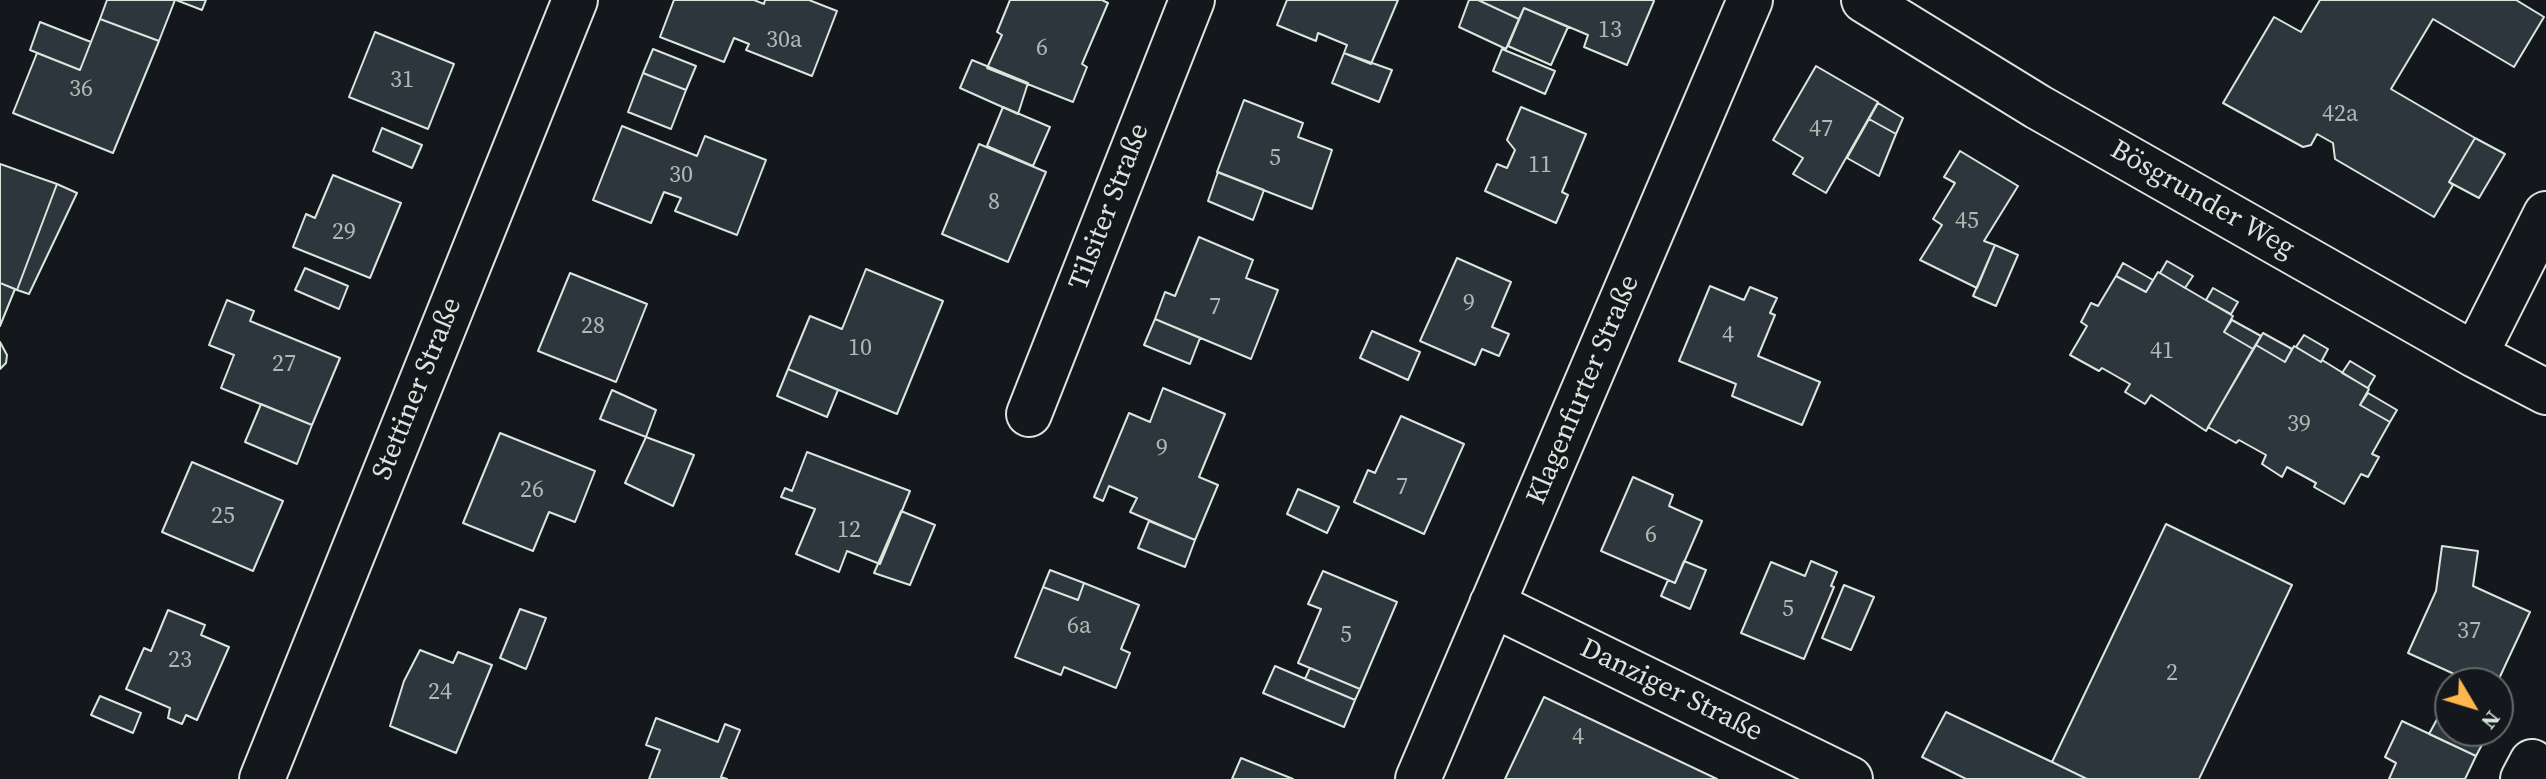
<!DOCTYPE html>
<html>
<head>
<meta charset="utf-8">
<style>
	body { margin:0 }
	#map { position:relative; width:2546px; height:779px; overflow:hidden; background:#14181c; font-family:"Source Serif 4",serif }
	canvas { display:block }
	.north { position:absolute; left:2434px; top:667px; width:80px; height:80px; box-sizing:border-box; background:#14181c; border:2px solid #626a69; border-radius:50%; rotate:128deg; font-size:22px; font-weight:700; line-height:32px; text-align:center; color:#d8e6dc }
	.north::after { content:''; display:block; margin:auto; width:28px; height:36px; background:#ffb74d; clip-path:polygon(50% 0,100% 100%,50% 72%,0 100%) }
</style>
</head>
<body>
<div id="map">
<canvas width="2546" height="779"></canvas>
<div class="north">N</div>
</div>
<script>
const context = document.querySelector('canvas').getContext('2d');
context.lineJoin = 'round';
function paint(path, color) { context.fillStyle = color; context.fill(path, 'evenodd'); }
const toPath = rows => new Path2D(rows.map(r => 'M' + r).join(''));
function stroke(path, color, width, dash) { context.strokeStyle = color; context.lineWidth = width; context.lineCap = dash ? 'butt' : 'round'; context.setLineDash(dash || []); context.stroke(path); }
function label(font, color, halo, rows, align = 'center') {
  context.font = font + ' "Source Serif 4",serif'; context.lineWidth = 6; context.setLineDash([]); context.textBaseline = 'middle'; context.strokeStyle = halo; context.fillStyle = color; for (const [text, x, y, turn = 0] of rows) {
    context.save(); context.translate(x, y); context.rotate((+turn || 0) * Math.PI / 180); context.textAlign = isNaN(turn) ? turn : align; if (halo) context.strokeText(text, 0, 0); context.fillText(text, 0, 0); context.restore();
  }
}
const building = toPath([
	[107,0,175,0,159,41,100,19,107,0],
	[176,0,206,0,202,10,176,0],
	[674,0,754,0,764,4,765,0,809,0,837,11,812,76,746,50,749,44,734,38,724,62,660,37,674,0],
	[1010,0,1102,0,1108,3,1082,64,1087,67,1073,102,987,68,1002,35,997,32,1010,0],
	[1287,0,1398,0,1371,64,1344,53,1347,45,1318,33,1316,41,1277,25,1287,0],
	[1469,0,1478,0,1519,19,1506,49,1459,27,1469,0],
	[1478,0,1652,0,1654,1,1627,65,1584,47,1588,35,1524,8,1519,19,1478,0],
	[2320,0,2516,0,2544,17,2514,67,2433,19,2391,89,2475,138,2449,182,2453,185,2434,217,2335,159,2333,143,2317,134,2311,145,2303,147,2223,103,2274,17,2301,32,2320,0],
	[1524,8,1568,27,1551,65,1508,46,1524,8],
	[100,19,159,41,113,153,13,113,37,53,80,70,100,19],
	[40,22,91,42,80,70,30,50,40,22],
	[375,32,454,64,428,129,349,97,375,32],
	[653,49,696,66,686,90,643,73,653,49],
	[1502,49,1555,71,1545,94,1493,71,1502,49],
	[1344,53,1392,70,1379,102,1332,83,1344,53],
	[972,60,1028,83,1018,114,960,88,972,60],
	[1816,66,1878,102,1826,193,1793,174,1803,158,1773,140,1816,66],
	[643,73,686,90,671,129,628,112,643,73],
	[1244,100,1303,123,1298,137,1332,150,1312,209,1217,172,1244,100],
	[1878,103,1903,118,1896,134,1869,119,1878,103],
	[1003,107,1050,127,1033,166,987,146,1003,107],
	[1521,107,1586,134,1562,192,1568,195,1556,223,1485,191,1497,164,1507,168,1515,150,1507,140,1521,107],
	[1869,119,1896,134,1879,176,1847,158,1869,119],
	[622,126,697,156,705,136,766,160,737,235,675,211,681,198,664,192,651,223,593,200,622,126],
	[382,128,422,145,412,168,373,151,382,128],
	[2475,138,2505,154,2479,198,2449,182,2475,138],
	[979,144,1046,172,1008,262,942,234,979,144],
	[1960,151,2018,186,1984,241,1995,245,1977,288,1920,260,1942,225,1933,219,1955,183,1944,177,1960,151],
	[0,164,57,184,17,290,0,283,0,164],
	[1218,172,1264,190,1253,220,1208,201,1218,172],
	[333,175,401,203,370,278,293,247,306,214,315,218,333,175],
	[57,184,77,193,29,294,17,290,57,184],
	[1199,237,1253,260,1246,278,1278,290,1251,359,1155,319,1165,292,1175,296,1199,237],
	[1995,245,2018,255,1996,306,1973,296,1995,245],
	[1457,258,1511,282,1492,327,1509,334,1499,356,1482,349,1475,365,1420,341,1457,258],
	[2167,261,2193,276,2185,288,2160,273,2167,261],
	[2123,263,2153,280,2146,292,2116,276,2123,263],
	[305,268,348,286,339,309,295,290,305,268],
	[866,269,943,301,897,414,788,369,810,316,842,329,866,269],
	[2158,272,2233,316,2224,332,2253,349,2206,431,2151,395,2145,404,2125,392,2130,384,2102,368,2099,371,2070,355,2087,326,2081,322,2091,303,2098,306,2116,276,2146,292,2158,272],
	[570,273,647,304,616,382,538,351,570,273],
	[0,283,15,289,0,326,0,283],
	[1710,286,1744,300,1750,287,1777,298,1770,313,1775,315,1758,356,1820,382,1802,425,1732,396,1736,384,1679,361,1710,286],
	[2213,288,2238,302,2231,314,2206,300,2213,288],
	[227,300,254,311,250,321,340,358,312,425,221,388,234,355,209,345,227,300],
	[1155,319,1200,338,1190,364,1144,345,1155,319],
	[2232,320,2261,336,2253,349,2224,332,2232,320],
	[1372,331,1420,352,1408,380,1360,358,1372,331],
	[2263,333,2292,349,2285,362,2256,345,2263,333],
	[2304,335,2328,349,2321,362,2296,347,2304,335],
	[0,342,7,355,6,363,0,369,0,342],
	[2256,345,2285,362,2294,346,2321,362,2322,360,2369,389,2360,405,2390,422,2372,454,2379,457,2368,477,2361,474,2344,504,2314,487,2316,483,2287,467,2282,477,2262,464,2266,455,2239,440,2236,443,2208,427,2256,345],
	[2350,361,2375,376,2368,388,2342,373,2350,361],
	[788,369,838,390,827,417,777,396,788,369],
	[1163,388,1225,414,1199,477,1218,485,1195,540,1130,512,1137,498,1109,486,1103,501,1094,497,1129,413,1150,422,1163,388],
	[612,390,656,410,646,437,600,419,612,390],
	[2368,393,2397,410,2390,422,2360,405,2368,393],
	[261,404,312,425,297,464,245,442,261,404],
	[1401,416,1464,444,1424,534,1354,502,1368,470,1375,473,1401,416],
	[500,433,595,471,575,522,549,512,533,551,463,523,500,433],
	[646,437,694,455,673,506,625,483,646,437],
	[807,452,910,491,880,564,847,551,839,572,796,554,815,509,781,497,785,488,792,491,807,452],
	[192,462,283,501,253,571,162,532,192,462],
	[1633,477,1673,495,1669,506,1702,521,1675,583,1601,551,1633,477],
	[1298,489,1339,507,1327,533,1287,514,1298,489],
	[901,511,935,525,910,585,874,573,901,511],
	[1149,521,1195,540,1185,567,1138,548,1149,521],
	[2166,524,2292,585,2199,779,2087,779,2052,762,2166,524],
	[2442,546,2478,551,2473,586,2530,612,2497,683,2474,683,2408,653,2436,591,2442,546],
	[1684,561,1706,570,1690,609,1661,596,1668,580,1675,583,1684,561],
	[1811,561,1837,572,1831,586,1834,587,1804,659,1741,633,1771,562,1805,576,1811,561],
	[1050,570,1084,583,1078,600,1043,587,1050,570],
	[1323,571,1397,602,1360,689,1298,663,1321,609,1308,604,1323,571],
	[1084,583,1139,605,1121,649,1130,653,1116,688,1064,667,1061,675,1015,657,1043,587,1078,600,1084,583],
	[1844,585,1874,597,1851,650,1822,638,1844,585],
	[520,609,546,618,526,669,500,658,520,609],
	[168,610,205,625,201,635,229,647,197,720,186,715,182,724,168,718,170,708,126,689,144,648,151,651,168,610],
	[420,650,453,663,458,652,492,665,456,753,390,726,404,681,420,650],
	[1275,666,1355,700,1344,727,1263,693,1275,666],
	[1310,668,1360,689,1355,700,1305,679,1310,668],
	[100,696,141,713,133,733,91,715,100,696],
	[1544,697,1717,779,1505,779,1544,697],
	[1946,712,2052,762,2087,779,1966,779,1922,757,1946,712],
	[2441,712,2450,717,2450,731,2480,731,2487,735,2476,756,2429,734,2441,712],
	[656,718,718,742,725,724,740,730,721,777,727,779,649,779,660,750,646,745,656,718],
	[2402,721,2476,756,2465,779,2389,779,2396,763,2385,757,2402,721],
	[1241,758,1293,779,1232,779,1241,758]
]);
paint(building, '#2c363c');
stroke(building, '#d8e6dc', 2);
const minor = toPath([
	[1864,0,2038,107,2475,355,2546,392],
	[2475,355,2546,214],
	[1029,414,1192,0],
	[1492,604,1850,779],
	[262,779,575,0],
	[1418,779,1750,0],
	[2523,779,2532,762]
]);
stroke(minor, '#d8e6dc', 48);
stroke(minor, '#14181c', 44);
label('24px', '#adbab4', null, [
	["13",1610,31],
	["30a",784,41],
	["6",1042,49],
	["31",402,81],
	["36",81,90],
	["42a",2340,115],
	["47",1821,130],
	["5",1275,159],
	["11",1540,166],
	["30",681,176],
	["8",994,203],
	["45",1967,222],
	["29",344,233],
	["9",1469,304],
	["7",1215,308],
	["28",593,327],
	["4",1728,336],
	["10",860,349],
	["41",2162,352],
	["27",284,365],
	["39",2299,425],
	["9",1162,449],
	["7",1402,488],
	["26",532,491],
	["25",223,517],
	["12",849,531],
	["6",1651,536],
	["5",1788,610],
	["6a",1079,627],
	["37",2469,632],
	["5",1346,636],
	["23",180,661],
	["2",2172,674],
	["24",440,693],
	["4",1578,738]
]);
label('28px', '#d8e6dc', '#14181c', [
	["Bösgrunder Weg",2202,200,30],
	["Tilsiter Straße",1110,207,-69],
	["Stettiner Straße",418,389,-68],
	["Klagenfurter Straße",1584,390,-67],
	["Danziger Straße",1671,691,26]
]);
</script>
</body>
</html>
